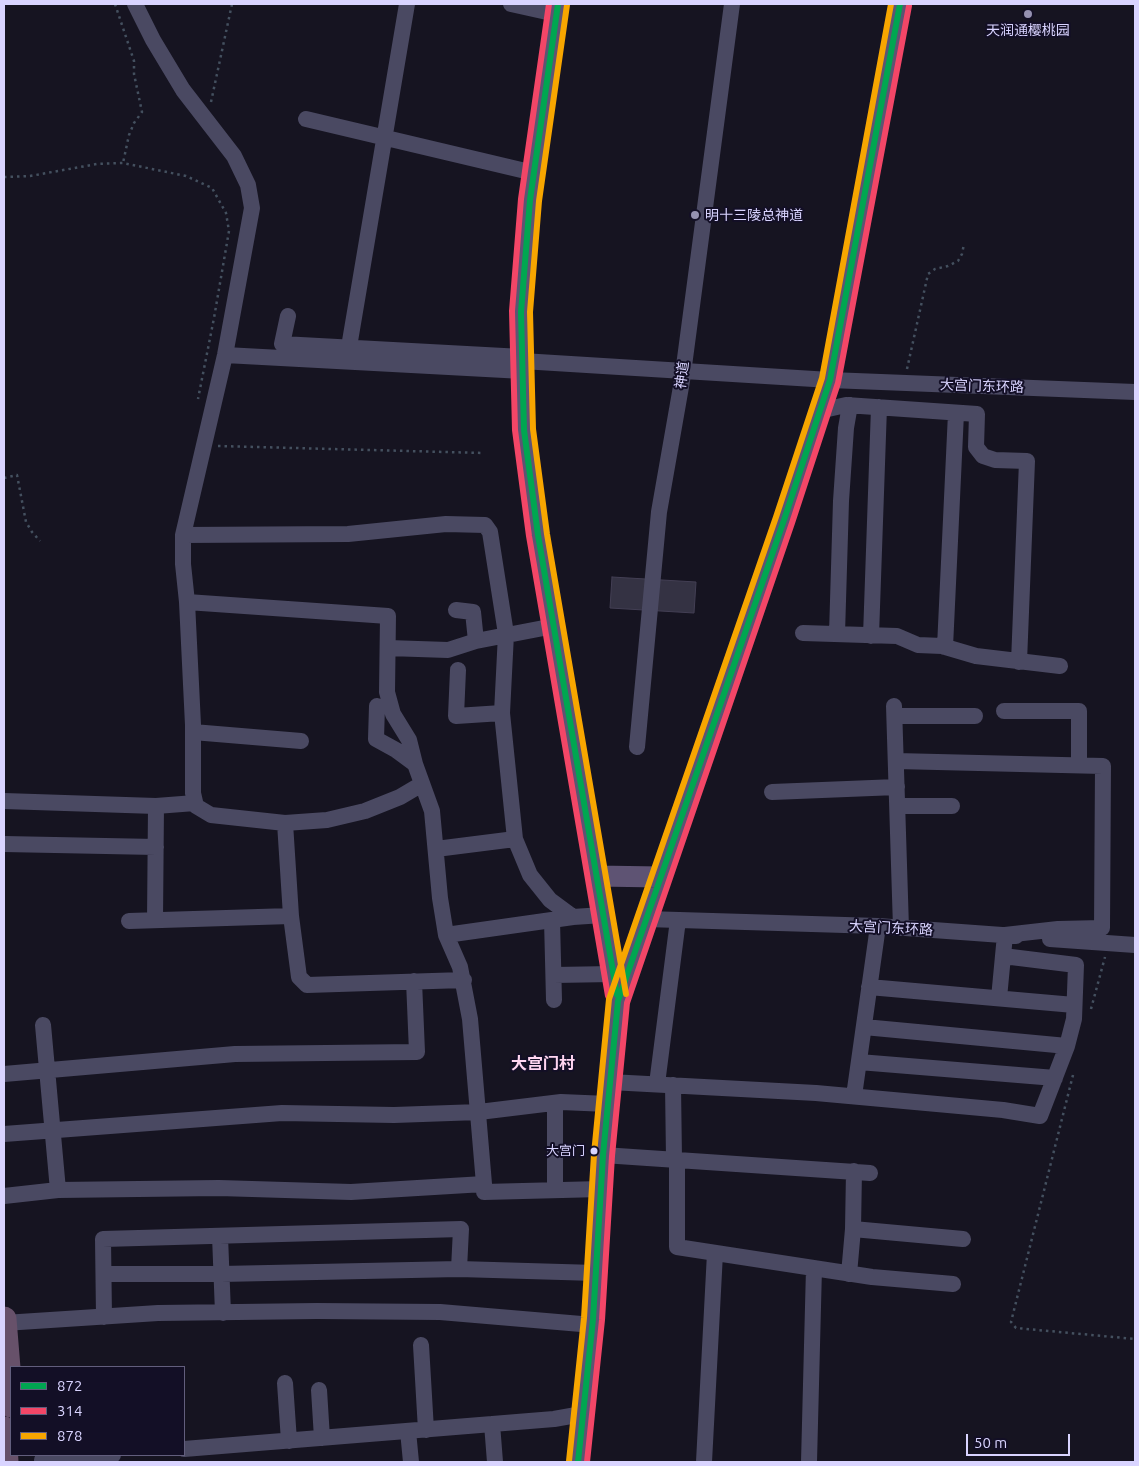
<!DOCTYPE html>
<html>
<head>
<meta charset="utf-8">
<style>
	body { margin:0 }
	#map { position:relative; width:1139px; height:1466px; overflow:hidden; background:#161421; font-family:Ubuntu,sans-serif }
	canvas { display:block }
	.frame { position:absolute; inset:0; border:5px solid #d9d4ff; pointer-events:none }
	.legend { position:absolute; left:10px; top:1366px; width:175px; height:90px; box-sizing:border-box; background:#130f26; border:1px solid #625e7d; margin:0; padding:6px 9px; list-style:none; font-size:15px; color:#d9d4ff }
	.legend li { display:flex; align-items:center; gap:10px; height:25px }
	.legend b { width:25px; border:1px solid #625e7d }
	.scale { position:absolute; left:966px; top:1434px; width:104px; height:22px; box-sizing:border-box; border:2px solid #d9d4ff; border-top:0; padding-left:6px; font-size:15px; line-height:18px; white-space:nowrap; color:#d9d4ff; -webkit-text-stroke:4px #130f26; paint-order:stroke }
</style>
</head>
<body>
<div id="map">
<canvas width="1139" height="1466"></canvas>
<div class="frame"></div>
<ul class="legend">
<li><b style="height:6px;background:#00a651"></b>872</li>
<li><b style="height:6px;background:#f34667"></b>314</li>
<li><b style="height:6px;background:#f7a600"></b>878</li>
</ul>
<div class="scale">50 m</div>
</div>
<script>
const context = document.querySelector('canvas').getContext('2d');
context.lineJoin = 'round';
function paint(path, color) { context.fillStyle = color; context.fill(path, 'evenodd'); }
const toPath = rows => new Path2D(rows.map(r => 'M' + r).join(''));
function stroke(path, color, width, dash) { context.strokeStyle = color; context.lineWidth = width; context.lineCap = dash ? 'butt' : 'round'; context.setLineDash(dash || []); context.stroke(path); }
function label(font, color, halo, rows, align = 'center') {
  context.font = font + ' Ubuntu,"Noto Sans SC",sans-serif'; context.lineWidth = 4; context.setLineDash([]); context.textBaseline = 'middle'; context.strokeStyle = halo; context.fillStyle = color; for (const [text, x, y, turn = 0] of rows) {
    context.save(); context.translate(x, y); context.rotate((+turn || 0) * Math.PI / 180); context.textAlign = isNaN(turn) ? turn : align; if (halo) context.strokeText(text, 0, 0); context.fillText(text, 0, 0); context.restore();
  }
}
const building = toPath([
	[612,577,696,582,694,613,610,608,612,577]
]);
paint(building, '#343243');
stroke(building, '#433f54', 1);
stroke(toPath([
	[115,4,134,61,134,74,142,112,134,123,129,135,123,163],
	[211,102,232,4],
	[4,177,30,176,97,164,123,163,186,176,212,188,226,213,229,231,214,318,198,399],
	[907,369,928,274,935,269,948,266,958,261,962,254,964,244],
	[218,446,484,453],
	[4,478,17,475,26,522,32,532,40,541],
	[1091,1009,1105,957],
	[1073,1075,1011,1322,1016,1328,1135,1339]
]), '#44505f', 2.5, [2.5, 4]);
stroke(toPath([
	[135,4,153,40,183,90,234,156,248,185,252,208,225,355,183,535],
	[511,4,556,14],
	[306,119,534,173],
	[288,316,282,344,522,357],
	[349,347,407,4],
	[225,355,523,371],
	[522,361,830,380,1135,392],
	[819,411,846,405,977,414,976,447,983,456,995,460,1027,461,1019,662],
	[187,602,388,616,387,692,393,714,409,740,415,764,432,811,440,898,446,935,460,967,470,1019,484,1184],
	[456,610,473,612,476,641,554,626],
	[803,633,897,636,918,645,942,646,976,656,1060,666],
	[837,634,841,501,846,428,850,405],
	[871,636,879,407],
	[945,647,956,413],
	[388,648,448,650,476,641],
	[458,670,456,716,502,713],
	[377,706,376,739,396,750,415,764],
	[894,706,901,928],
	[1004,711,1079,711,1079,765],
	[895,716,975,716],
	[193,732,301,741],
	[637,747,659,512,682,381,732,4],
	[422,784,400,797,365,811,327,820,285,823,211,815,196,806,193,793,193,725,187,602,183,564,183,535,348,534,446,524,485,525,490,532,506,634,502,713,515,839,530,875,550,900,573,917,603,915],
	[772,792,897,787],
	[4,801,156,806],
	[898,806,952,806],
	[285,823,291,916,299,977,307,985,464,980],
	[4,844,156,847],
	[436,849,515,839],
	[646,919,878,926,1016,936],
	[155,920,156,806,195,803],
	[552,920,554,1000],
	[129,921,291,916],
	[446,935,573,917],
	[1050,939,1135,945],
	[554,975,613,974],
	[869,987,1074,1005],
	[999,998,1003,956],
	[43,1025,58,1190],
	[864,1027,1067,1046],
	[859,1062,1055,1078],
	[4,1074,235,1054,417,1052,414,981],
	[610,1082,816,1093,1003,1110,1040,1116,1067,1046,1074,1019,1076,965,1003,956,1005,935,1058,929,1102,928,1103,766,896,761],
	[657,1084,678,920],
	[673,1085,674,1159],
	[854,1096,878,926],
	[4,1134,282,1113,394,1115,479,1112,561,1102,608,1104],
	[603,1155,870,1173],
	[677,1159,677,1247,872,1277,953,1284],
	[555,1190,555,1103],
	[4,1196,58,1190,219,1188,351,1192,484,1184,484,1192,601,1189],
	[853,1229,963,1239],
	[220,1236,223,1313],
	[104,1274,221,1274,459,1269],
	[849,1274,853,1229,854,1171],
	[104,1317,103,1239,461,1229,459,1269,596,1273],
	[4,1323,158,1313,317,1311,440,1312,593,1325],
	[421,1345,426,1430],
	[285,1383,289,1441],
	[319,1390,322,1438],
	[492,1424,495,1462],
	[408,1431,411,1462],
	[184,1449,554,1419,582,1414],
	[42,1460,113,1455],
	[704,1462,715,1253],
	[809,1462,814,1268]
]), '#4a4962', 16);
stroke(toPath([
	[558,4,530,200,521,312,524,430,538,535,617,998],
	[597,876,660,877],
	[578,1462,582,1414,593,1319,603,1155,618,1001,784,520,830,380,900,4]
]), '#5e5373', 21);
stroke(toPath([
	[4,1319,11,1405],
	[4,1429,6,1462]
]), '#67516a', 25);
stroke(toPath([
	[558,4,530,200,521,312,524,430,538,535,617,995],
	[578,1462,593,1319,603,1155,618,1001,784,520,830,380,900,4]
]), '#00a651', 6);
stroke(toPath([
	[549,4,521,199,512,311,515,430,529,536,608,996],
	[587,1462,602,1320,612,1156,627,1003,792,523,838,383,909,6]
]), '#f34667', 6);
stroke(toPath([
	[567,5,539,201,530,312,533,429,547,534,626,994],
	[569,1461,584,1318,594,1154,609,999,776,517,822,378,891,4]
]), '#f7a600', 6);
for (const [x, y, r, color] of [
	[1028,14,5,"#9591b1"],
	[695,215,5,"#9591b1"],
	[594,1151,4.5,"#d9d4ff"]
]) { const dot = new Path2D(); dot.arc(x, y, r, 0, 2 * Math.PI); context.fillStyle = color; context.fill(dot); stroke(dot, '#130f26', 2); }
label('13px', '#d9d4ff', '#130f26', [
	["大宫门",585,1151]
], 'right');
label('14px', '#d9d4ff', '#130f26', [
	["天润通樱桃园",1028,30],
	["明十三陵总神道",705,215,"left"]
]);
label('14px', '#d9d4ff', '#130f26', [
	["神道",682,375,-82],
	["大宫门东环路",982,386,2],
	["大宫门东环路",891,928,3]
]);
label('bold 16px', '#ffd6f0', '#130f26', [
	["大宫门村",543,1064]
]);
</script>
</body>
</html>
